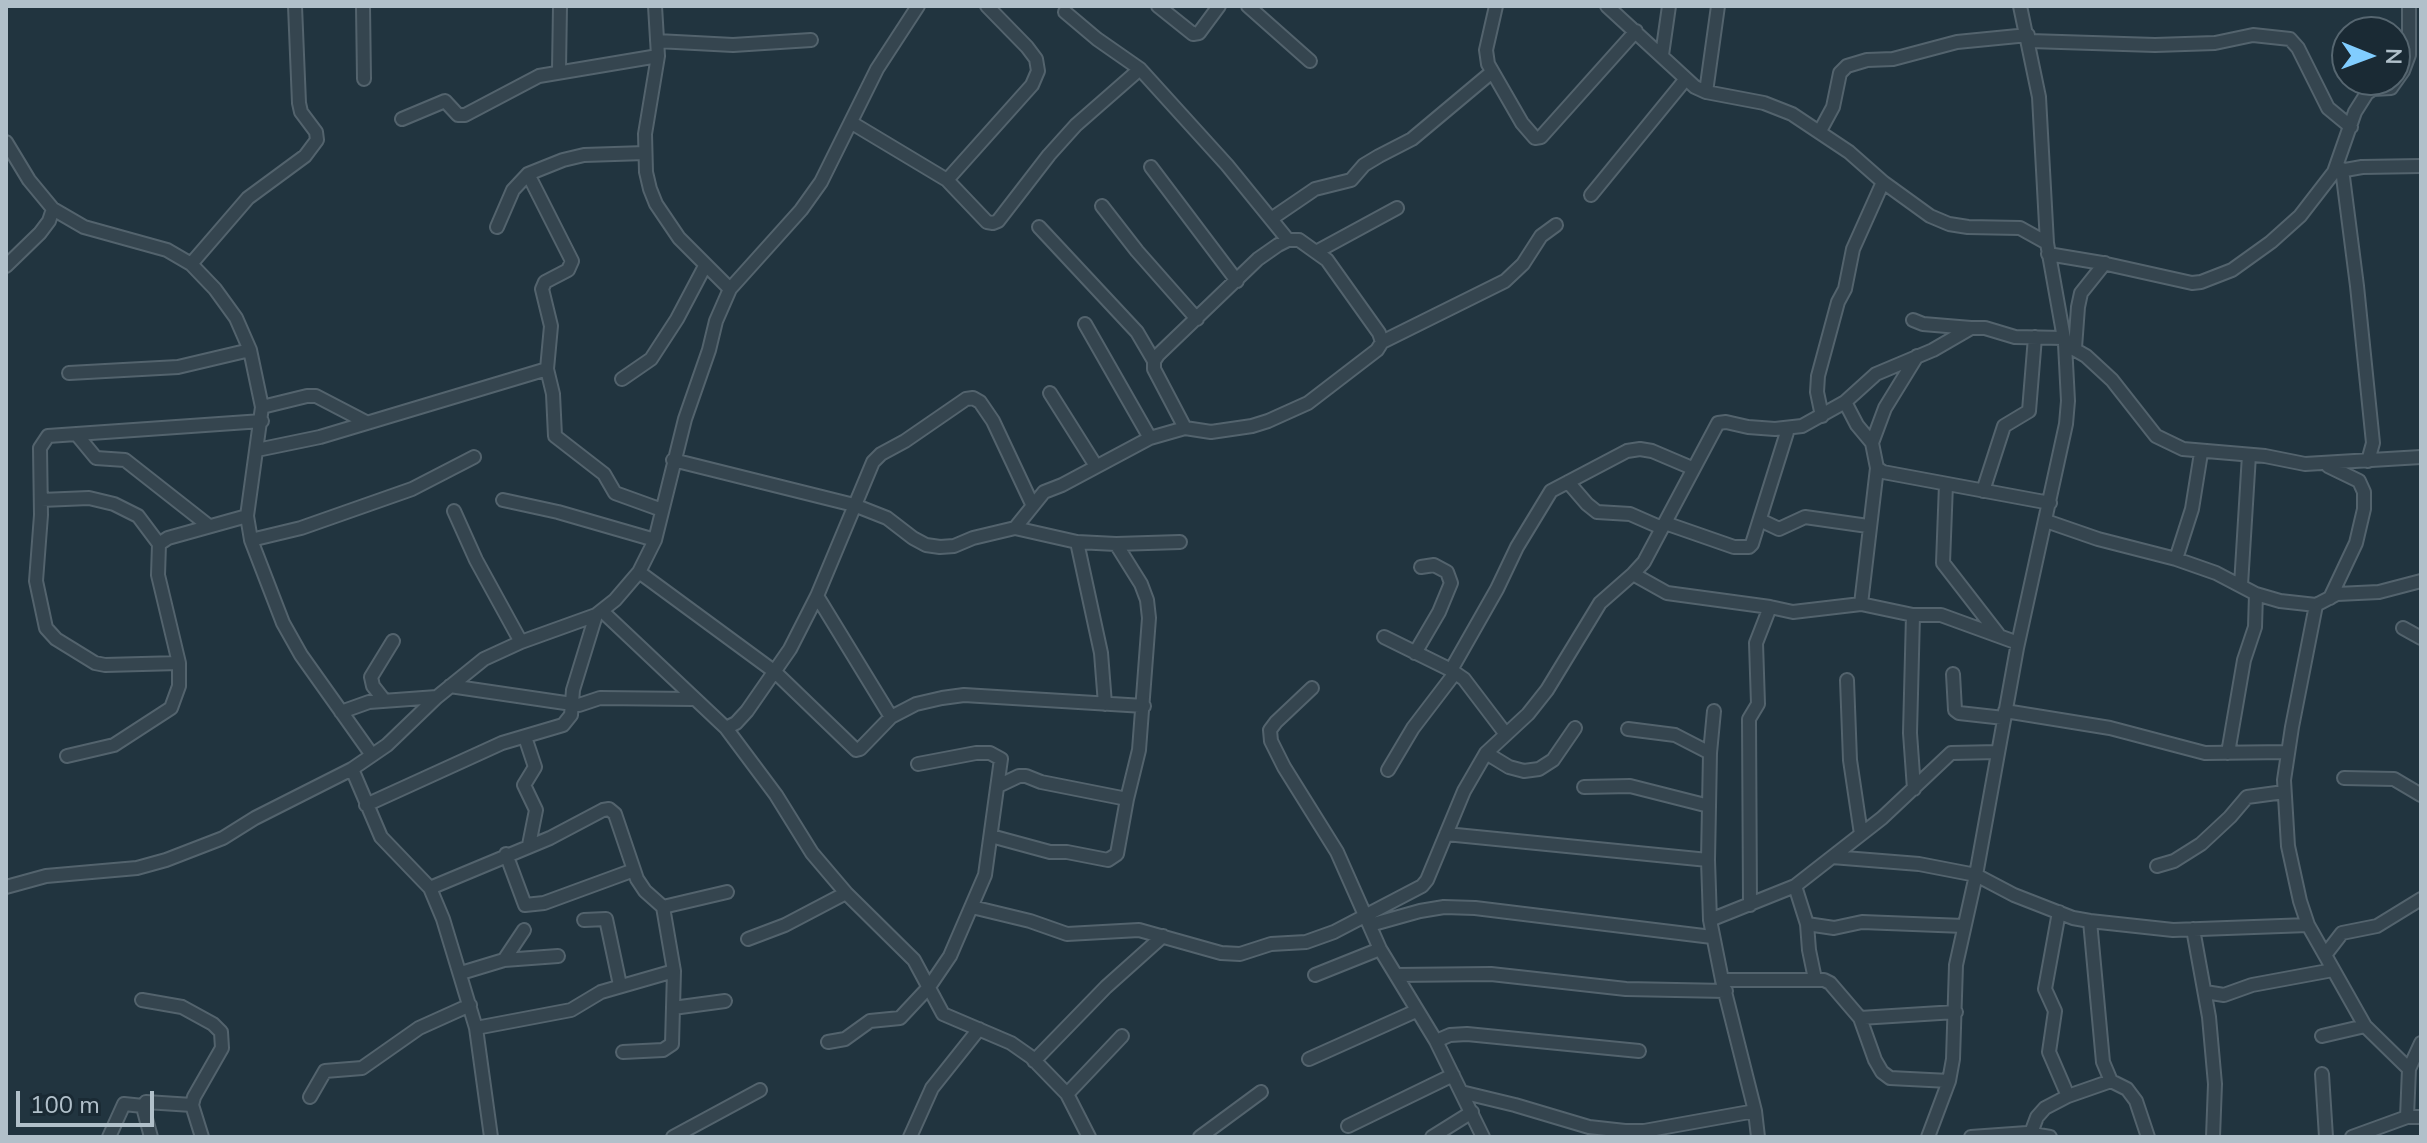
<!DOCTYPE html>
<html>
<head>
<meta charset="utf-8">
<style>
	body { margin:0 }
	#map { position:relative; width:2427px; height:1143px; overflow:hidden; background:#21343f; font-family:"Nunito Sans",sans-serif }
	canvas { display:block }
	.frame { position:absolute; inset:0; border:8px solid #b1c0ca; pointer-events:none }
	.north { position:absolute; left:2331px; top:16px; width:80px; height:80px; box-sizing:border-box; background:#1a2a34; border:2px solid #566670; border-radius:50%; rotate:91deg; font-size:22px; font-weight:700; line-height:32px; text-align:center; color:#b1c0ca }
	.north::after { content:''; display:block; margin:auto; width:28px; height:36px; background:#81cdff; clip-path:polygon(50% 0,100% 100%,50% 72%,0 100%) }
	.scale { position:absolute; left:16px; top:1091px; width:138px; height:36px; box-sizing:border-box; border:4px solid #b1c0ca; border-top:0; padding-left:10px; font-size:24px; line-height:28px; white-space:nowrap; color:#b1c0ca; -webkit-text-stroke:6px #1a2a34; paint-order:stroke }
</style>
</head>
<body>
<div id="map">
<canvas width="2427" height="1143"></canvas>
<div class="frame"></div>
<div class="north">N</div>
<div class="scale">100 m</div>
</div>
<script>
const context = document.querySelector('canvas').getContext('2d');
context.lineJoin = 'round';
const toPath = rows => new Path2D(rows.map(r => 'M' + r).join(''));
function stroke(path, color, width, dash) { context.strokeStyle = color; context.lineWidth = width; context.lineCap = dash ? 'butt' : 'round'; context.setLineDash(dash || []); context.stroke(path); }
const minor = toPath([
	[363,6,364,79],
	[655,6,658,56,645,134,646,172,650,189,656,204,679,238,730,289],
	[1158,6,1193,34,1199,33,1219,6],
	[1248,6,1310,61],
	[1496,6,1486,50,1488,64,1522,123,1535,138,1541,137,1636,31],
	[1607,6,1695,87,1706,92,1764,103,1792,114,1849,152,1883,182,1930,216,1949,224,1968,227,2020,228,2047,243],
	[1065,12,1097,39,1140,69,1227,165,1288,240],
	[657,41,733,45,811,40],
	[2030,41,2155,45,2215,43,2253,35,2290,39,2298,48,2328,108,2351,127],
	[1662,55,1669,6],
	[559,70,560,6],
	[1706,92,1718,6],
	[402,119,445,101,458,115,465,115,539,76,658,56],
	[852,123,947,180,987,222,993,223,998,221,1049,155,1076,125,1140,69],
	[1820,131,1833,107,1840,73,1847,66,1867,60,1893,59,1957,42,2028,35],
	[6,142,29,180,53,209,84,227,167,250,191,264,215,289,236,318,250,350,262,407,247,516,251,540,283,623,301,655,372,755],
	[1151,167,1237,281],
	[2342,169,2357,286,2373,443,2368,461],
	[2334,172,2355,112,2367,93,2373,89,2391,88,2403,71,2409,55,2409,6],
	[528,174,572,261,568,270,545,282,542,289,551,326,547,369,553,394,555,436,604,474,615,493,662,510],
	[947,180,1032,85,1038,71,1036,59,1027,47,987,6],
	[1591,195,1685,80],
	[1102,206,1137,251,1197,319],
	[1271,219,1315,189,1351,180,1364,165,1379,156,1412,139,1492,72],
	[497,227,513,190,528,174,563,160,584,155,645,153],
	[1039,227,1137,332,1154,361],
	[1316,252,1397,208],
	[2048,254,2102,263,2192,283,2201,282,2232,270,2271,242,2300,216,2334,172,2362,167,2421,166],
	[191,264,248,198,305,156,317,140,316,132,301,112,299,103,295,6],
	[6,266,40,233,49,221,53,209],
	[1913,320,1923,324,1971,328],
	[1085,324,1150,438],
	[1382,342,1505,281,1523,264,1541,236,1556,225],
	[2065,344,2086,356,2112,380,2156,436,2183,449,2265,456,2305,464,2421,457],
	[2075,348,2078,307,2081,293,2105,263],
	[69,373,178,367,250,350],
	[622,379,651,359,677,319,705,266],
	[1050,393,1096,466],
	[1845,402,1857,425,1872,443,1877,468,1883,472,2050,503],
	[262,407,307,396,316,396,366,422],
	[1822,416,1817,392,1818,376,1838,302,1845,289,1853,249,1883,182],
	[77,435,96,458,125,460,209,526],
	[1872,443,1885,408,1917,356],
	[257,450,320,437,547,369],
	[673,460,854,505,887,518,913,538,926,545,940,547,954,546,973,538,1015,528,1044,492,1062,485,1150,438,1185,428,1211,432,1252,426,1268,421,1308,403,1377,350,1382,342,1379,333,1327,260,1299,240,1288,240,1278,245,1258,259,1158,355,1154,361,1154,369,1185,428],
	[2328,466,2359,481,2364,492,2364,509,2356,543,2330,598],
	[1568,482,1587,504,1597,512,1630,514,1662,528],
	[1946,484,1943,563,1998,634],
	[1983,491,2004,426,2029,411,2035,337],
	[41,500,89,498,114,504,138,516,159,544],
	[503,500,558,512,655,540],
	[454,511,476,560,521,642],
	[1760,520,1779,529,1805,517,1868,526],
	[2046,521,2098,539,2176,559,2216,573,2256,594,2280,601,2316,605,2337,594,2379,592,2421,581],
	[1665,523,1734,547,1749,547,1752,544,1788,429],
	[1015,528,1077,542,1116,544,1180,542],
	[251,540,301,528,412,489,474,457],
	[1077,542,1101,653,1105,704],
	[2176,559,2192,509,2201,453],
	[639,572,775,672,856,750,860,749,891,717,916,704,942,698,964,695,1144,706],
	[1633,574,1667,593,1770,607,1793,612,1861,604,1913,615,1941,615,2018,643],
	[2241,585,2249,455],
	[817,596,891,717],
	[1861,604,1877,468],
	[2316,605,2292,727,2284,780,2288,846,2300,901,2308,925,2325,955,2365,1026,2409,1069],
	[602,611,726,728,776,795,812,853,846,893,914,960,943,1014,1011,1043,1031,1057,1067,1094,1089,1137],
	[1913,615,1910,733,1914,789],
	[2403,628,2421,638],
	[1384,637,1451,670,1464,679,1505,733],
	[1415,653,1439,612,1451,583,1447,572,1434,565,1421,567],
	[179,663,105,665,95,663,56,639,46,628,36,581,41,515,40,448,48,436,262,421],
	[1451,670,1497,589,1517,547,1551,491,1627,451,1640,449,1652,451,1692,468],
	[1953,674,1955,710,1959,713,2004,718],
	[1847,680,1850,760,1861,834],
	[450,686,579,705,600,698,692,699],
	[1312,688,1276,722,1270,730,1271,741,1284,767,1337,852,1380,949,1436,1041,1483,1137],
	[384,700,373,686,371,677,393,641],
	[1714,711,1710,753,1708,860,1710,920,1722,980,1755,1111,1758,1137],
	[2005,711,2110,728,2205,753,2288,752],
	[341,712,369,702,437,697],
	[726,728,736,723,747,711,790,649,817,596,873,462,881,454,905,441,966,399,973,398,980,402,993,421,1032,504],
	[1628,729,1675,735,1710,753],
	[525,737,535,767,524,785,536,810,529,845],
	[1486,753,1509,767,1524,771,1539,769,1553,760,1575,728],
	[2228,753,2244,660,2255,627,2256,594],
	[67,756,114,745,171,708,179,686,179,663,158,575,159,544,168,538,247,516],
	[352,769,381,837,430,888,443,919,476,1028,491,1137],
	[1388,770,1413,728,1455,673],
	[2344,778,2394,779,2421,795],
	[998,786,1019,776,1026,776,1041,782,1127,799],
	[1584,787,1630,786,1709,806],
	[366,805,502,743,563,725,571,715,573,690,596,615],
	[1446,834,1708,860],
	[991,836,1050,852,1067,852,1108,860,1117,854,1127,799,1139,750,1149,618,1147,600,1141,584,1116,544],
	[506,854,525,905,544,903,634,870],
	[1832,857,1919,864,1976,875,2014,895,2073,918,2090,921,2173,930,2308,925],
	[2157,866,2174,861,2201,844,2230,817,2247,797,2284,792],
	[1795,886,1807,924,1809,950,1815,979],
	[6,887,46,876,137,868,166,860,223,838,255,818,352,769,387,745,437,697,484,659,521,642,596,615,615,600,639,572,655,540,685,419,709,350,716,321,730,289,801,210,821,182,877,69,918,6],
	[430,888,550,838,603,810,609,809,615,814,637,879,645,891,663,907],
	[1750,905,1749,719,1758,704,1756,643,1770,607],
	[972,907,1030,921,1067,934,1139,930,1221,953,1240,954,1271,944,1306,942,1334,932,1422,886,1427,880,1464,791,1486,753,1528,714,1547,690,1600,603,1633,574,1644,562,1718,423,1726,422,1748,427,1775,429,1802,426,1845,402,1876,374,1933,350,1971,328,1985,328,2015,337,2063,338],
	[2059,912,2045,989,2055,1011,2049,1052,2068,1096],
	[584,920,606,919,620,985],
	[1710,920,1795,886,1882,818,1951,753,1998,752],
	[2090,921,2103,1062,2111,1081,2127,1089,2136,1101,2148,1137],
	[1807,924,1834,928,1862,922,1964,926],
	[1370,925,1420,911,1444,907,1475,908,1712,937],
	[2193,929,2209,1017,2215,1084,2213,1137],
	[748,939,785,925,846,893],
	[2325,955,2342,933,2377,926,2421,899],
	[504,960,558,956],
	[461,973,504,960,524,930],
	[1315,975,1380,949],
	[1396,975,1491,974,1626,989,1726,991],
	[1722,980,1824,980,1830,983,1860,1018,1875,1060,1882,1072,1890,1078,1949,1081],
	[2205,992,2224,995,2252,985,2333,970],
	[142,1000,182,1007,213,1024,221,1032,222,1048,194,1097,192,1105,202,1137],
	[673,1008,725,1001],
	[1860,1018,1956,1012],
	[476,1028,571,1010,601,992,674,971],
	[2322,1036,2365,1026],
	[1436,1041,1450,1035,1467,1034,1639,1051],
	[828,1042,845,1039,870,1021,900,1018,929,987,950,956,985,875,1001,759,990,753,976,753,918,764],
	[623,1052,663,1050,672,1044,674,971,663,907,727,892],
	[1309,1059,1416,1011],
	[1034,1061,1106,987,1163,936],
	[2322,1074,2326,1137],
	[1461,1092,1515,1105,1589,1127,1625,1131,1644,1131,1755,1111],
	[1067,1094,1122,1036],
	[310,1097,325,1071,362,1068,419,1028,470,1005],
	[2407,1117,2409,1069,2421,1043],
	[1348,1126,1453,1075],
	[2031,1133,2037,1117,2045,1108,2068,1096,2111,1081],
	[109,1137,124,1104,143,1106],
	[151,1137,144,1111,146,1102,192,1105],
	[673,1137,760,1090],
	[910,1137,932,1088,979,1029],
	[1200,1137,1261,1092],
	[1432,1137,1472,1112],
	[1928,1137,1949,1081,1953,1059,1956,965,1976,875,2017,648,2066,424,2068,401,2065,344,2047,243,2039,97,2020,6],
	[1971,1137,2027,1133,2050,1137],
	[2352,1137,2407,1117,2421,1117]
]);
stroke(minor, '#53636d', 16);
stroke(minor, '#35454f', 12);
</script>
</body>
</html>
